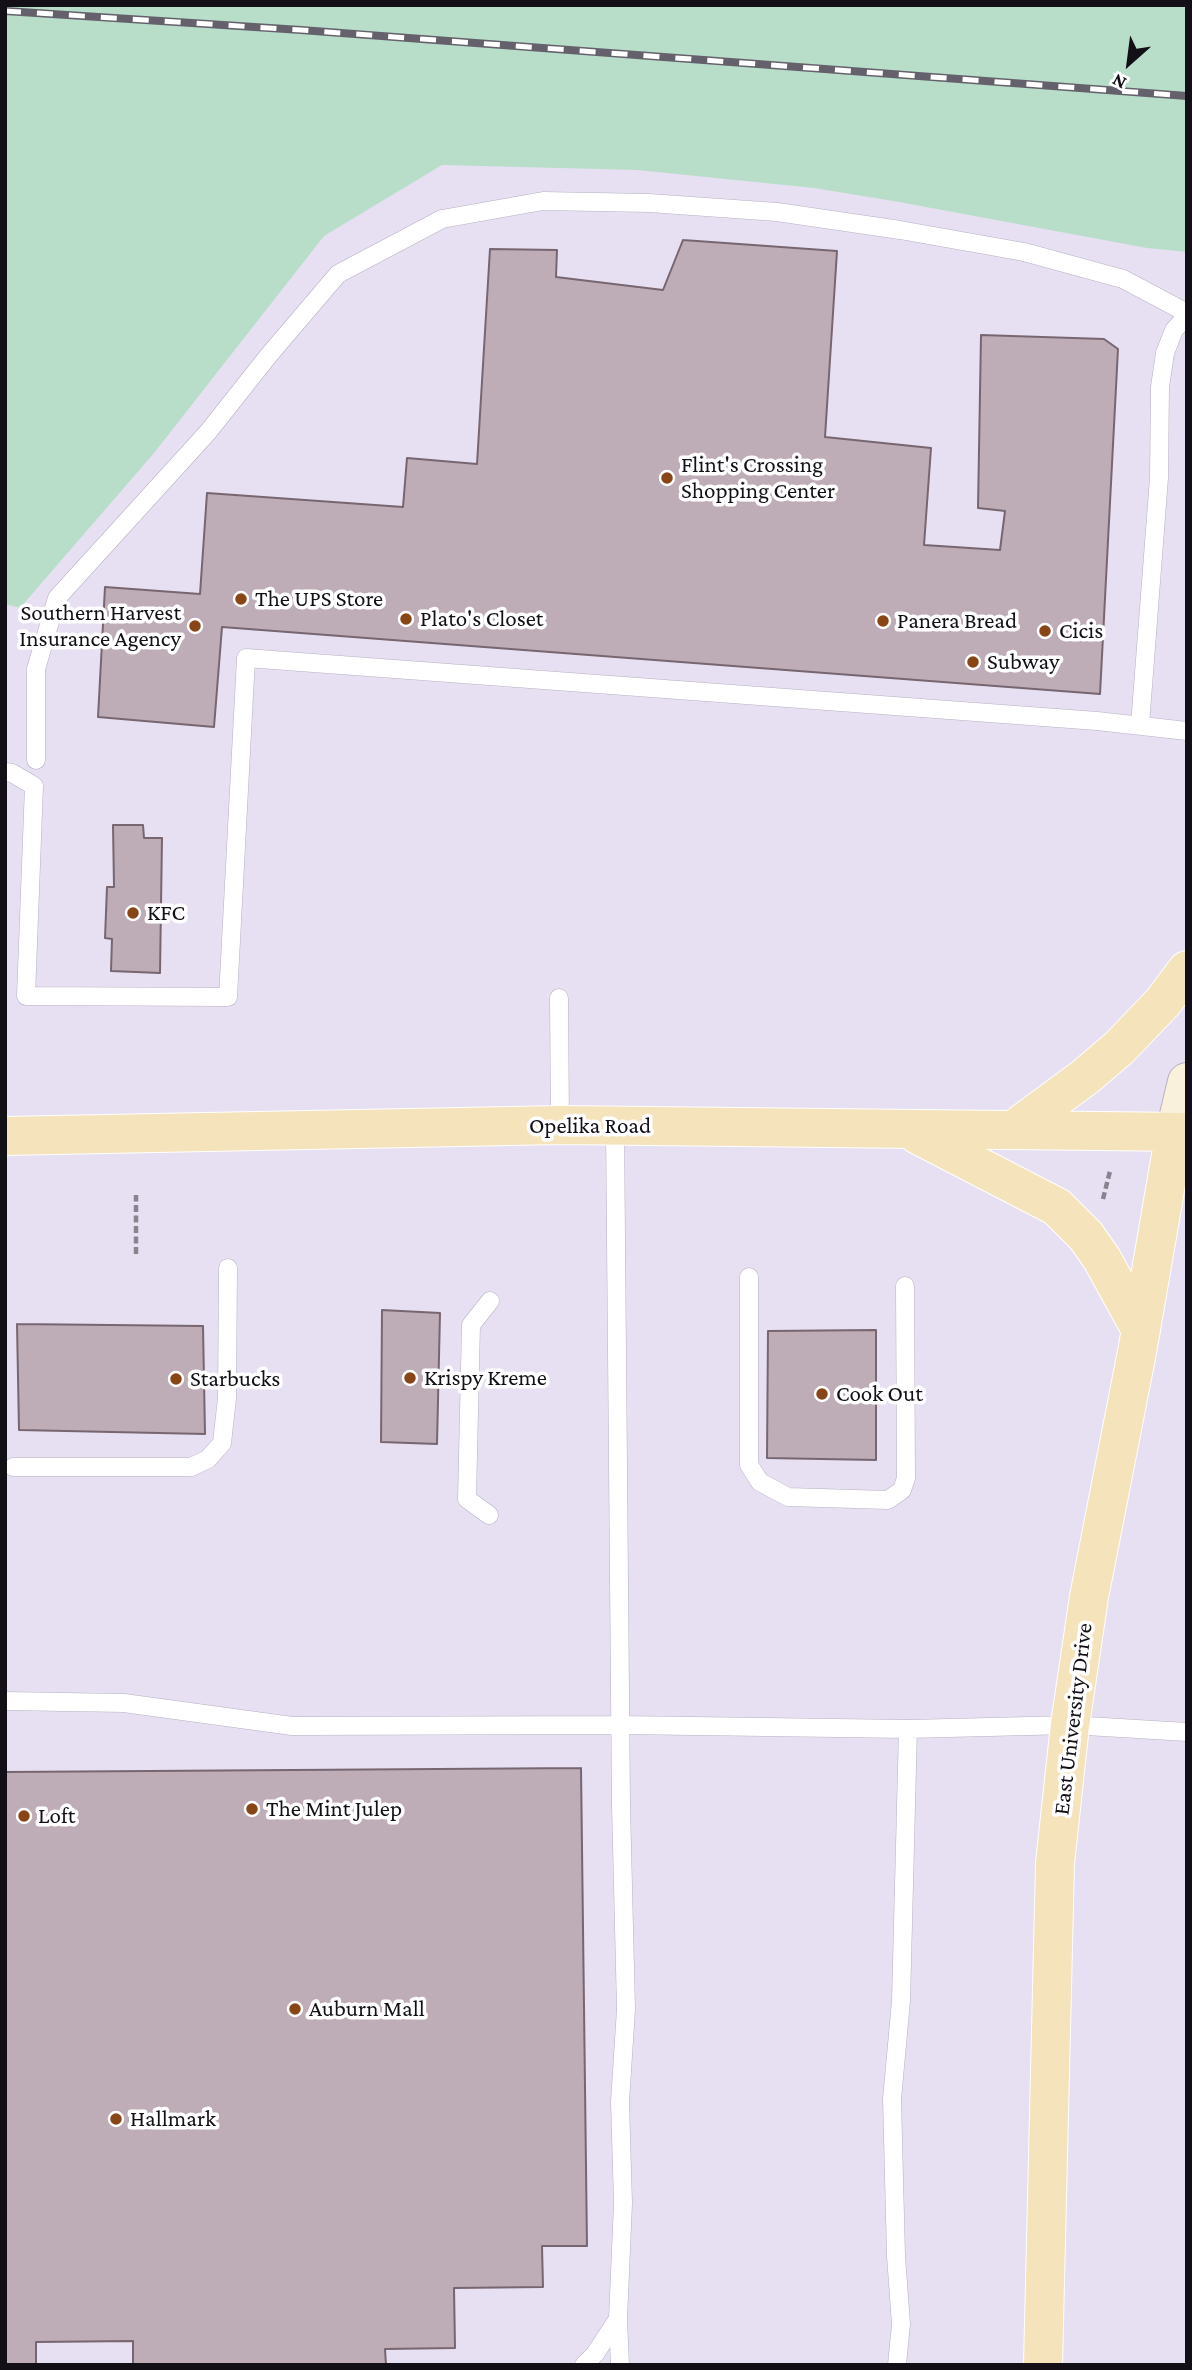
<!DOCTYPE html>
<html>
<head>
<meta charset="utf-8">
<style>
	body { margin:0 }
	#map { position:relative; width:1192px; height:2370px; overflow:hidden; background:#e7e0f2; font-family:"Crimson Pro",serif }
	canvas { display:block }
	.frame { position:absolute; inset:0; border:7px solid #121016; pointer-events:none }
	.north { position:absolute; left:1094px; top:28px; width:70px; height:70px; -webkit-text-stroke:5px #fff; paint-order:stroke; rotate:208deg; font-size:19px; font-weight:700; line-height:28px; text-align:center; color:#121016 }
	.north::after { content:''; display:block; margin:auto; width:24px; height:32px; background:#121016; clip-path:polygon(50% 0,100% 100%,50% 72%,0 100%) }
</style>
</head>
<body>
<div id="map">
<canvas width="1192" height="2370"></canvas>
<div class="frame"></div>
<div class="north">N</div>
</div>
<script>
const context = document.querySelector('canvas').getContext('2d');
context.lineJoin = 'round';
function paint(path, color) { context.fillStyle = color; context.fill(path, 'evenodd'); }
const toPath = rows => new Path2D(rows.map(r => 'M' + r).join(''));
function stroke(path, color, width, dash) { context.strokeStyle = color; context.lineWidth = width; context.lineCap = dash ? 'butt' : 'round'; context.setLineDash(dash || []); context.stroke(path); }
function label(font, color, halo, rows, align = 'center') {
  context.font = font + ' "Crimson Pro",serif'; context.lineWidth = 7; context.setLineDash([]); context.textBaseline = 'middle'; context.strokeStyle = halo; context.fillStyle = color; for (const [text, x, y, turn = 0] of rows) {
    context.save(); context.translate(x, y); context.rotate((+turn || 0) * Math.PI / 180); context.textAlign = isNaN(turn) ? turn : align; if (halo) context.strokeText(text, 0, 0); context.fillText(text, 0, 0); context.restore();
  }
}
paint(toPath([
	[5,5,1187,5,1187,252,1147,248,899,202,814,188,637,170,442,165,324,236,154,453,20,608,5,604]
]), '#b8deca');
const building = toPath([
	[683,240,837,251,825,437,931,448,924,545,1000,550,1005,511,978,508,981,335,1104,339,1118,349,1100,694,222,627,214,727,98,717,105,587,200,594,207,493,403,507,407,458,477,464,490,249,557,250,556,277,663,290,683,240],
	[113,825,143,825,144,838,162,838,160,973,111,971,112,939,105,938,107,887,114,887,113,825],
	[382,1310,440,1313,437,1444,381,1442,382,1310],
	[17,1324,203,1326,205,1434,19,1430,17,1324],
	[876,1330,876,1460,767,1458,768,1331,876,1330],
	[581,1768,587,2246,542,2246,543,2287,454,2288,455,2348,385,2349,386,2365,133,2365,133,2341,36,2342,36,2365,5,2365,5,1772,581,1768]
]);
paint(building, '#beacb7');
stroke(building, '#776670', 2);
const service = toPath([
	[1140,725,1159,478,1160,387,1165,353,1174,330,1187,316],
	[36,760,36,669,57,598,208,432,269,355,338,274,442,219,543,201,649,203,777,212,900,230,1024,252,1123,279,1187,313],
	[5,772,12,773,34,786,26,996,228,997,246,658,1097,721,1187,731],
	[559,998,560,1125],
	[615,1126,621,1805,626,2009,620,2102,623,2203,618,2319,620,2365],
	[749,1277,749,1465,760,1482,788,1497,888,1500,902,1490,906,1478,905,1286],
	[13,1467,191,1467,208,1459,222,1443,227,1398,228,1268],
	[489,1515,467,1499,471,1325,490,1301],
	[5,1701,124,1703,292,1726,621,1725,908,1729,1070,1725,1187,1732],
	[584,2365,595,2354,618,2319],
	[897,2365,901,2324,896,2256,892,2099,901,2001,908,1729]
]);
const secondary = toPath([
	[1175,1132,1187,1082]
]);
const primary = toPath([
	[1013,1130,1085,1077,1119,1048,1163,1002,1187,970],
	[918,1135,1057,1207,1086,1236,1102,1259,1141,1330],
	[5,1136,560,1125,1187,1132],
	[1043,2365,1055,1863,1070,1725,1089,1597,1137,1352,1175,1132]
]);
stroke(service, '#b6b0c2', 19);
stroke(secondary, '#b6b0c2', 40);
stroke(primary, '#fff', 40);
stroke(toPath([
	[1103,1199,1110,1171],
	[136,1254,136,1195]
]), '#87838f', 4.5, [7, 3.5]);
stroke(service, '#fff', 18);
stroke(secondary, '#faf1dd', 38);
stroke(primary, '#f5e3bb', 38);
const rail = toPath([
	[5,11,301,30,1187,96]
]);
stroke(rail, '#65616c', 8);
stroke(rail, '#fff', 5, [16]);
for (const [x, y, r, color] of [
	[667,478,7,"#884516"],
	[241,599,7,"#884516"],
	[406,619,7,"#884516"],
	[883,621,7,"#884516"],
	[195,626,7,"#884516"],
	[1045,631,7,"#884516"],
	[973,662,7,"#884516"],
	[133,913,7,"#884516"],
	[410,1378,7,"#884516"],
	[176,1379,7,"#884516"],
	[822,1394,7,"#884516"],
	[252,1809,7,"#884516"],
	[24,1816,7,"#884516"],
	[295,2009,7,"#884516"],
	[116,2119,7,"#884516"]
]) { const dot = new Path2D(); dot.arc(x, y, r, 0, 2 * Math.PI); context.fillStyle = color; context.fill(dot); stroke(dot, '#fff', 2.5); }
label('23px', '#121016', '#fff', [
	["Flint's Crossing",681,465],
	["Shopping Center",681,491],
	["The UPS Store",255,599],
	["Southern Harvest",181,613,"right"],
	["Insurance Agency",181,639,"right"],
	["Plato's Closet",420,619],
	["Panera Bread",897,621],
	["Cicis",1059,631],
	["Subway",987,662],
	["KFC",147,913],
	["Krispy Kreme",424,1378],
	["Starbucks",190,1379],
	["Cook Out",836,1394],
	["The Mint Julep",266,1809],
	["Loft",38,1816],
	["Auburn Mall",309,2009],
	["Hallmark",130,2119]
], 'left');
label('23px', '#121016', '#fff', [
	["Opelika Road",590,1126],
	["East University Drive",1073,1719,-83]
]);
</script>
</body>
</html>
